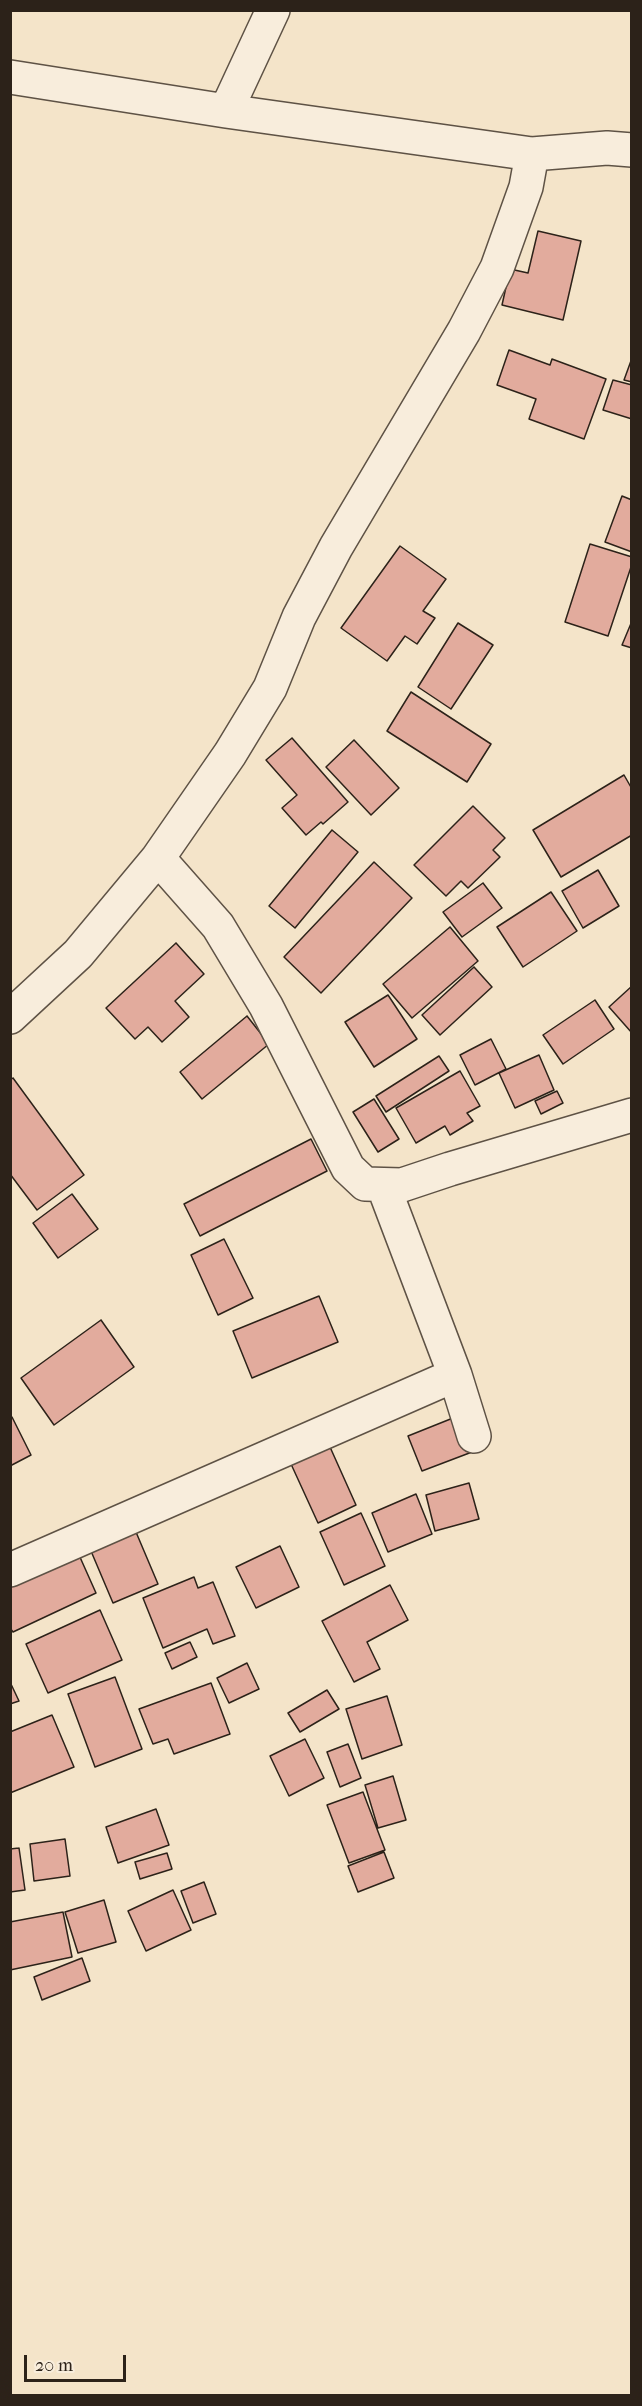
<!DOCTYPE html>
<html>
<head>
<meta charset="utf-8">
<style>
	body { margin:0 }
	#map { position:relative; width:642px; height:2406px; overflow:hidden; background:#f4e4c9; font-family:"IM FELL French Canon",serif }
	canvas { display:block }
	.frame { position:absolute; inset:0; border:12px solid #2c2219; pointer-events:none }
	.scale { position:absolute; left:24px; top:2355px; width:102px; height:27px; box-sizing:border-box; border:3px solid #2c2219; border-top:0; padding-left:8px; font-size:18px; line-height:21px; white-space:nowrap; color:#2c2219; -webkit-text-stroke:4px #f8eddc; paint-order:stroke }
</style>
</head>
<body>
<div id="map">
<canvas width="642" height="2406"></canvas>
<div class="frame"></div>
<div class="scale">20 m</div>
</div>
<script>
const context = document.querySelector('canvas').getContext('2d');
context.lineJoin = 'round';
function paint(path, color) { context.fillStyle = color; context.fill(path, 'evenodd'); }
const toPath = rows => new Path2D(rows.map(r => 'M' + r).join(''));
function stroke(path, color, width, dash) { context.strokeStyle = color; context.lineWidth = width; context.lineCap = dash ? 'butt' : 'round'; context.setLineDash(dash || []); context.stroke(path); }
const building = toPath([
	[538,231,581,241,563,320,502,305,510,269,528,273,538,231],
	[509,350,550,365,552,359,606,379,584,439,529,419,536,399,497,385,509,350],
	[632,358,632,382,624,380,632,358],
	[613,380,632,385,632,419,603,410,613,380],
	[622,496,632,500,632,552,605,542,622,496],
	[590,544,632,557,632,564,608,636,565,622,590,544],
	[400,546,446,579,423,611,435,618,417,644,405,636,387,661,341,628,400,546],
	[632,621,632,648,622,645,632,621],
	[458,623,493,645,451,709,418,687,458,623],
	[411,692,491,744,467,782,387,731,411,692],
	[292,738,348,802,323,824,321,822,306,835,282,808,297,795,266,760,292,738],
	[354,740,399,788,371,815,326,767,354,740],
	[624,775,632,789,632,835,561,877,533,830,624,775],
	[473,806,505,838,493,850,500,857,468,888,461,881,446,896,414,865,473,806],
	[332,830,358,852,295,928,269,906,332,830],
	[374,862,412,898,321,993,284,957,374,862],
	[598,870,619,906,583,928,562,891,598,870],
	[483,883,502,908,462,937,443,912,483,883],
	[551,892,577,931,523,967,497,927,551,892],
	[450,927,478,961,412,1018,383,984,450,927],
	[176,943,204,974,175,1001,189,1017,162,1042,148,1027,135,1039,106,1008,176,943],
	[474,967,492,987,440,1035,422,1015,474,967],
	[632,986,632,1033,609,1007,632,986],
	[388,995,417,1039,374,1067,345,1022,388,995],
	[595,1000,614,1029,563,1064,543,1035,595,1000],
	[247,1016,269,1044,202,1099,180,1072,247,1016],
	[491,1039,506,1069,475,1085,460,1055,491,1039],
	[539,1055,554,1090,515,1108,499,1073,539,1055],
	[439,1056,449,1071,386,1112,376,1096,439,1056],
	[460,1071,480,1106,467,1113,473,1121,450,1135,445,1126,416,1143,396,1108,460,1071],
	[13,1078,84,1175,37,1210,10,1174,10,1080,13,1078],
	[557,1091,563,1103,541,1114,535,1101,557,1091],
	[374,1099,399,1139,378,1152,353,1112,374,1099],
	[311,1139,327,1171,200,1236,184,1204,311,1139],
	[72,1194,98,1229,58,1258,33,1223,72,1194],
	[224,1239,253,1298,218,1315,191,1255,224,1239],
	[319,1296,338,1342,252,1378,233,1331,319,1296],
	[101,1320,134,1367,54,1425,21,1378,101,1320],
	[458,1416,472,1452,422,1471,408,1436,458,1416],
	[12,1417,31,1455,10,1466,10,1418,12,1417],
	[330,1447,356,1505,318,1523,291,1464,330,1447],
	[469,1483,479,1519,435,1531,426,1495,469,1483],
	[416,1494,432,1534,388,1552,372,1513,416,1494],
	[361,1513,385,1566,344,1585,320,1532,361,1513],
	[133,1525,158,1584,113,1603,88,1544,133,1525],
	[75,1546,96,1593,13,1632,10,1628,10,1577,75,1546],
	[280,1546,299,1587,256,1608,236,1567,280,1546],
	[194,1577,198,1588,213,1582,235,1636,213,1644,207,1629,163,1648,143,1598,194,1577],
	[390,1585,408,1620,367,1642,380,1669,354,1682,322,1621,390,1585],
	[100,1610,122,1660,48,1693,26,1644,100,1610],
	[190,1642,197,1657,172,1669,165,1653,190,1642],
	[247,1663,259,1689,229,1703,217,1678,247,1663],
	[115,1677,142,1749,95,1767,68,1694,115,1677],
	[10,1682,19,1701,10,1704,10,1682],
	[211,1683,230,1734,174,1754,168,1739,153,1744,139,1709,211,1683],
	[327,1690,339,1709,300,1732,288,1713,327,1690],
	[387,1696,402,1745,362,1759,346,1709,387,1696],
	[52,1715,74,1767,10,1793,10,1732,52,1715],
	[305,1739,324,1778,289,1796,270,1756,305,1739],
	[348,1744,361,1778,340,1787,327,1752,348,1744],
	[393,1776,406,1820,378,1828,365,1785,393,1776],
	[363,1792,385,1850,349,1863,327,1805,363,1792],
	[156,1809,169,1845,118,1863,106,1827,156,1809],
	[65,1839,70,1876,34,1881,30,1844,65,1839],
	[19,1848,25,1890,10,1892,10,1849,19,1848],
	[384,1852,394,1878,358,1892,348,1866,384,1852],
	[167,1853,172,1869,140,1879,135,1862,167,1853],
	[204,1882,216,1914,193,1923,181,1891,204,1882],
	[173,1890,191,1930,146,1951,128,1911,173,1890],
	[104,1900,116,1942,78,1953,65,1912,104,1900],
	[63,1912,72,1957,10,1970,10,1922,63,1912],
	[82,1958,90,1981,42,2000,34,1977,82,1958]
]);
paint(building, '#e2ab9d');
stroke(building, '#2c2219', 1.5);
const minor = toPath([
	[10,77,226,111,532,154,526,187,497,268,464,331,336,547,299,617,270,688,230,754,158,858],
	[226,111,273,10],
	[532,154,607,148,632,150],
	[10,1017,78,954,158,858,218,926,266,1006,348,1168,365,1184,402,1185,450,1169,632,1115],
	[383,1185,455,1375,474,1436],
	[10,1570,455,1375]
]);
stroke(minor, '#5e5245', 36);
stroke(minor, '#f8eddc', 33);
</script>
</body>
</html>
